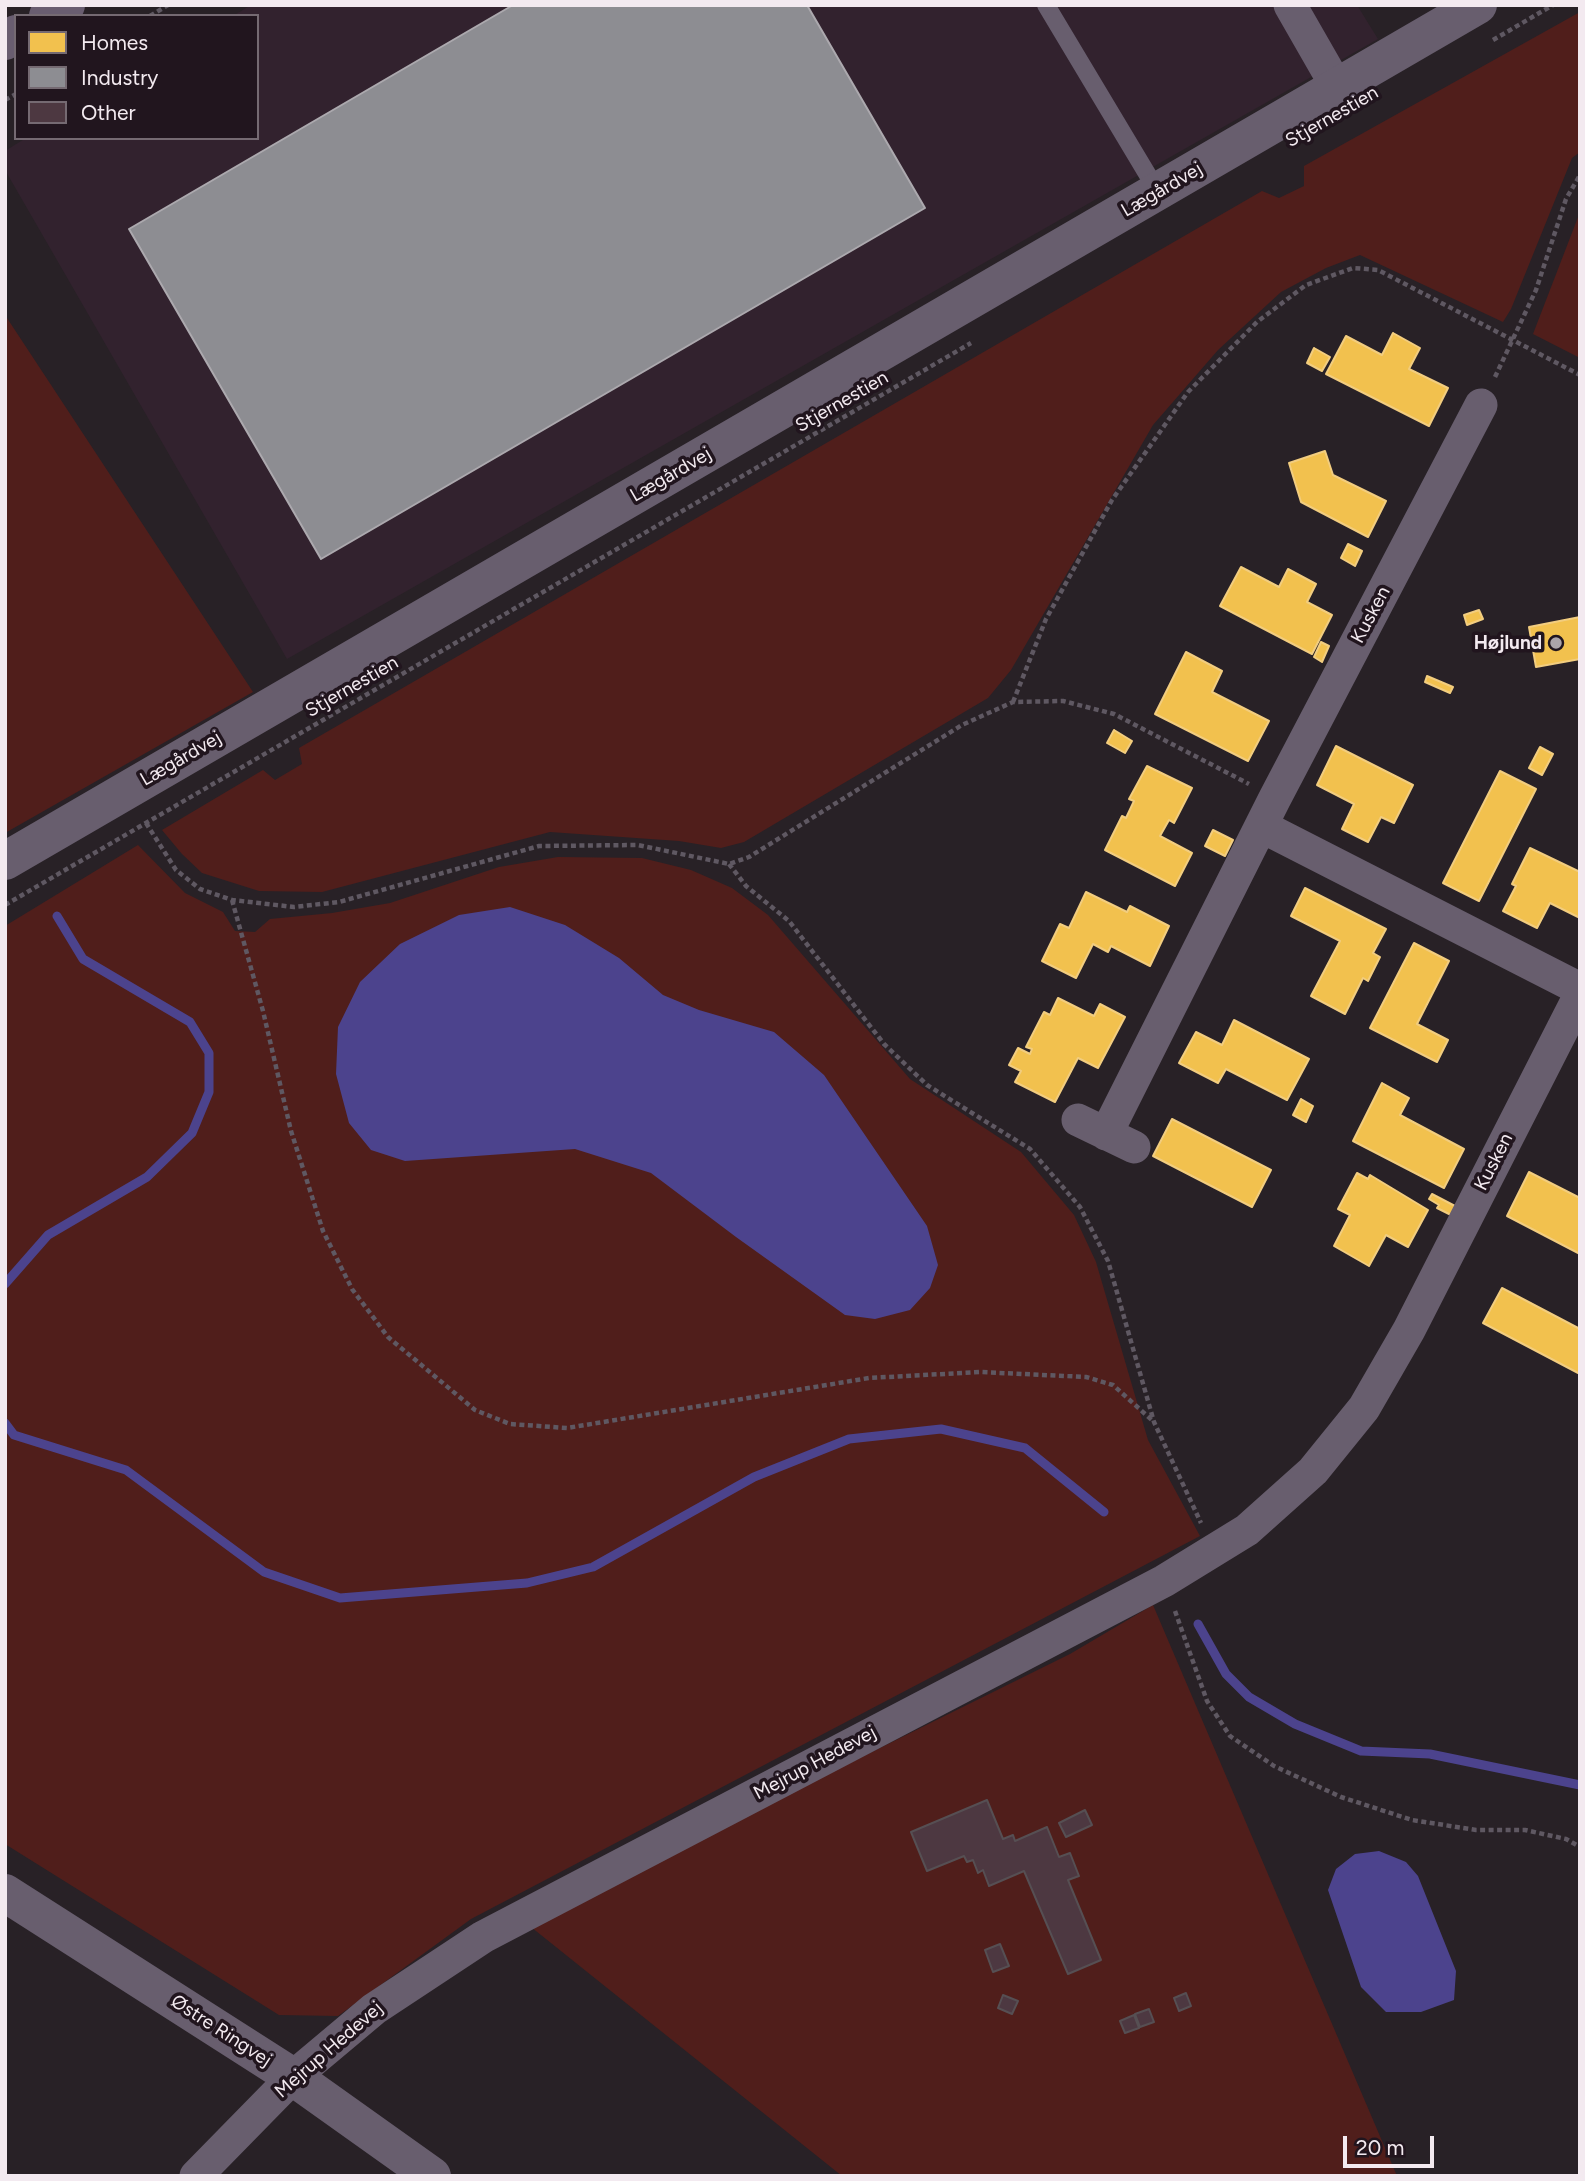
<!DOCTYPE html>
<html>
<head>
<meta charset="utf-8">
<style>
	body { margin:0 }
	#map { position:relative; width:1585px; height:2181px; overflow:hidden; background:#282126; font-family:Figtree,sans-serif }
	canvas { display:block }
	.frame { position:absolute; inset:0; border:7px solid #f3eaf0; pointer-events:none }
	.legend { position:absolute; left:14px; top:14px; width:245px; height:126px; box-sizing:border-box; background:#21151e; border:2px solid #756a72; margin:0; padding:9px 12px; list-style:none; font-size:21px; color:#f3eaf0 }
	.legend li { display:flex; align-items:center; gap:14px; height:35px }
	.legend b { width:35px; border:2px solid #756a72 }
	.scale { position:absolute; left:1343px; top:2136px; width:91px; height:32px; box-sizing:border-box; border:4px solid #f3eaf0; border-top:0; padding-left:9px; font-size:21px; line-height:24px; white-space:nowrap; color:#f3eaf0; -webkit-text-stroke:5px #21151e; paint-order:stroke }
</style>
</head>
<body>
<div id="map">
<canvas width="1585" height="2181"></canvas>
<div class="frame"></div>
<ul class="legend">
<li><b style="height:19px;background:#f2c14e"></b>Homes</li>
<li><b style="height:19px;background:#8d8d92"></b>Industry</li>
<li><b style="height:19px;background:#4d3841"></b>Other</li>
</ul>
<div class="scale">20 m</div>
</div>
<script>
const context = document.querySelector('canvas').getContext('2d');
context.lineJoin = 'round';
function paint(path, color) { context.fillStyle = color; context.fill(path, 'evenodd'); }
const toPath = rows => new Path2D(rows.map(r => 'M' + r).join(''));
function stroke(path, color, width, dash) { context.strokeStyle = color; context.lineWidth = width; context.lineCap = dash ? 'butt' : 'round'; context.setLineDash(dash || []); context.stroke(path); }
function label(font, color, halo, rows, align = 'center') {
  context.font = font + ' Figtree,sans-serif'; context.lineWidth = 7; context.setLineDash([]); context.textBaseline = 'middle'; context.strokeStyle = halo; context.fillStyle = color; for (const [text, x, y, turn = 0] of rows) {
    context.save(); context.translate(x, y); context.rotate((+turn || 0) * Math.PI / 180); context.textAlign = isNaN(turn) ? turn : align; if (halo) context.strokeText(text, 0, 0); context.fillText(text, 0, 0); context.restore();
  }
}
paint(toPath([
	[251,5,1357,5,1378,39,287,659,5,170,5,151,26,138,257,138,257,16,233,16]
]), '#32222e');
paint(toPath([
	[1580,12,1580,152,1572,158,1511,309,1503,322,1360,255,1326,268,1281,292,1218,350,1153,425,1011,670,988,698,744,842,721,848,679,841,550,832,322,892,259,891,202,873,182,854,162,830,263,770,275,780,302,764,299,748,1262,191,1279,198,1304,186,1304,166],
	[1580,212,1580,358,1533,334],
	[5,315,253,692,5,833],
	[138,845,185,893,223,912,235,931,255,932,270,919,332,913,390,903,499,867,558,857,642,858,691,870,732,888,768,915,910,1079,1021,1152,1074,1215,1096,1262,1148,1440,1200,1536,471,1919,338,2016,279,2015,5,1844,5,926],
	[1153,1605,1397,2176,842,2176,526,1923,1070,1654]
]), '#501e1b');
paint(toPath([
	[510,907,565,925,619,958,663,995,699,1010,774,1032,824,1075,927,1226,938,1265,930,1288,910,1310,875,1319,845,1315,736,1237,651,1173,575,1149,405,1161,371,1150,349,1123,336,1074,338,1027,360,982,400,944,459,915],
	[1379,1851,1406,1862,1418,1876,1456,1971,1454,2000,1421,2012,1386,2012,1361,1987,1328,1890,1336,1869,1355,1854]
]), '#4c438d');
const homes = toPath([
	[1393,333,1420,348,1409,369,1448,388,1429,426,1326,374,1346,336,1382,355,1393,333],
	[1314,348,1330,357,1322,371,1307,363,1314,348],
	[1325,451,1333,475,1386,501,1368,537,1301,502,1289,463,1325,451],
	[1348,544,1362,551,1355,566,1341,558,1348,544],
	[1241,567,1279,587,1288,569,1316,584,1307,602,1332,615,1312,654,1220,606,1241,567],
	[1479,610,1483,619,1467,625,1464,615,1479,610],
	[1580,617,1580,659,1536,667,1529,627,1580,617],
	[1321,642,1329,646,1322,662,1314,657,1321,642],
	[1186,652,1222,671,1212,692,1269,721,1248,761,1155,714,1186,652],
	[1427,676,1453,687,1450,693,1425,682,1427,676],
	[1114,730,1132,741,1125,753,1107,743,1114,730],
	[1336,746,1413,785,1394,823,1381,817,1368,842,1342,829,1354,804,1317,785,1336,746],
	[1540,747,1553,754,1542,775,1529,768,1540,747],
	[1147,766,1192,788,1174,823,1169,820,1160,836,1192,853,1175,886,1105,850,1122,816,1126,818,1134,801,1129,799,1147,766],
	[1500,771,1536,789,1479,901,1443,883,1500,771],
	[1213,830,1233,840,1225,856,1205,846,1213,830],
	[1530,848,1580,872,1580,918,1550,903,1537,928,1503,911,1516,886,1512,884,1530,848],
	[1305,888,1386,929,1373,953,1380,957,1368,981,1363,978,1345,1014,1311,996,1340,941,1291,916,1305,888],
	[1086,892,1127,912,1130,906,1169,926,1150,966,1111,946,1108,952,1093,944,1076,978,1042,961,1060,924,1069,928,1086,892],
	[1414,943,1449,961,1417,1024,1448,1040,1437,1062,1370,1028,1414,943],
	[1058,998,1094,1016,1100,1004,1125,1017,1098,1068,1078,1058,1055,1102,1015,1082,1021,1071,1009,1065,1018,1048,1030,1054,1032,1049,1026,1047,1044,1012,1050,1015,1058,998],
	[1234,1020,1309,1059,1287,1100,1226,1069,1218,1083,1179,1063,1196,1032,1222,1045,1234,1020],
	[1382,1083,1409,1098,1400,1115,1464,1149,1444,1188,1353,1141,1382,1083],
	[1301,1099,1313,1106,1306,1122,1293,1115,1301,1099],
	[1172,1119,1271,1170,1252,1207,1153,1156,1172,1119],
	[1529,1172,1580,1198,1580,1254,1507,1216,1529,1172],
	[1357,1173,1368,1179,1370,1175,1428,1210,1408,1247,1386,1235,1369,1266,1334,1246,1350,1215,1338,1209,1357,1173],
	[1432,1194,1455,1206,1451,1215,1437,1208,1439,1205,1429,1199,1432,1194],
	[1502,1288,1580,1329,1580,1374,1483,1323,1502,1288]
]);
paint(homes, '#f2c14e');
stroke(homes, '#f2cd7f', 2);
const industry = toPath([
	[513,5,807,5,925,208,321,559,129,229,513,5]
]);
paint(industry, '#8d8d92');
stroke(industry, '#aca9ae', 2);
stroke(toPath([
	[5,1284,48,1235,147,1177,192,1133,209,1092,209,1053,190,1022,83,959,57,916],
	[5,1423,14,1435,126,1470,264,1572,340,1598,527,1583,593,1567,754,1477,849,1439,941,1429,1025,1448,1104,1512],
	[1198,1624,1226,1674,1249,1697,1295,1724,1361,1751,1430,1754,1580,1785]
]), '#4c438d', 9);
const building = toPath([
	[987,1800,1003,1839,1013,1835,1015,1841,1047,1827,1059,1857,1070,1853,1079,1876,1068,1880,1101,1960,1068,1974,1024,1871,989,1886,983,1870,978,1873,973,1860,967,1862,964,1856,927,1871,911,1832,987,1800],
	[1085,1810,1092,1825,1066,1837,1059,1823,1085,1810],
	[1000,1944,1009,1966,993,1972,985,1950,1000,1944],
	[1186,1993,1191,2006,1179,2011,1174,1998,1186,1993],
	[1003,1995,1018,2001,1012,2014,998,2008,1003,1995],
	[1149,2009,1154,2022,1140,2027,1135,2014,1149,2009],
	[1134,2015,1139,2028,1125,2033,1120,2021,1134,2015]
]);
paint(building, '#4d3841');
stroke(building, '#564f53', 2);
stroke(toPath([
	[150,16,168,5],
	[1493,40,1553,5],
	[5,100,16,94],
	[1495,377,1536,290,1566,199,1580,175],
	[1013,702,1046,619,1112,500,1188,392,1257,322,1306,285,1353,268,1378,270,1580,375],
	[146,823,176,870,200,889,232,900,294,907,339,902,539,846,638,845,729,864,749,857,962,725,1013,702,1063,701,1114,714,1249,784],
	[729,864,746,886,789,921,884,1044,927,1085,1030,1149,1080,1207,1108,1261,1154,1422,1201,1523],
	[232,900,263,1011,291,1131,323,1231,352,1289,388,1337,475,1410,510,1424,567,1428,869,1378,980,1372,1086,1377,1113,1385,1154,1422],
	[5,905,971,343],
	[1175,1611,1207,1701,1230,1736,1274,1766,1341,1797,1412,1820,1476,1830,1525,1830,1566,1839,1580,1847]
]), '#5f5862', 4.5, [5, 3.5]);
stroke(toPath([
	[1046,5,1158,192]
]), '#685e6e', 18);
stroke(toPath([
	[1290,5,1337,87],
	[1261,826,1580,989],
	[1078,1120,1134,1147],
	[1106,1134,1275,798,1481,405],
	[196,2176,293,2077,374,2009,483,1937,1164,1581,1247,1530,1313,1471,1364,1408,1409,1330,1580,995]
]), '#685e6e', 33);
stroke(toPath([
	[5,861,1478,5],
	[5,1893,293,2077,432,2176]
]), '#685e6e', 38);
stroke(toPath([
	[48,16,66,5],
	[5,41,16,34]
]), '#695d70', 38);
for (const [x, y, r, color] of [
	[1556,643,7,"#aca4a9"]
]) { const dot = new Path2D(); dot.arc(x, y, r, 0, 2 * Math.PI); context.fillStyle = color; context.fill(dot); stroke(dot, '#21151e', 2.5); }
label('19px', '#f3eaf0', '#21151e', [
	["Stjernestien",1332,117,-30],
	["Lægårdvej",1162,190,-30],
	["Stjernestien",842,402,-30],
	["Lægårdvej",671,475,-30],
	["Kusken",1371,615,-62],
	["Stjernestien",352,687,-30],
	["Lægårdvej",181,759,-30],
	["Kusken",1494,1162,-63],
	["Mejrup Hedevej",815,1763,-28],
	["Østre Ringvej",221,2031,33],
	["Mejrup Hedevej",329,2050,-41]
]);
label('bold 19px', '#f3eaf0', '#21151e', [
	["Højlund",1542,643]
], 'right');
</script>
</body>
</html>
